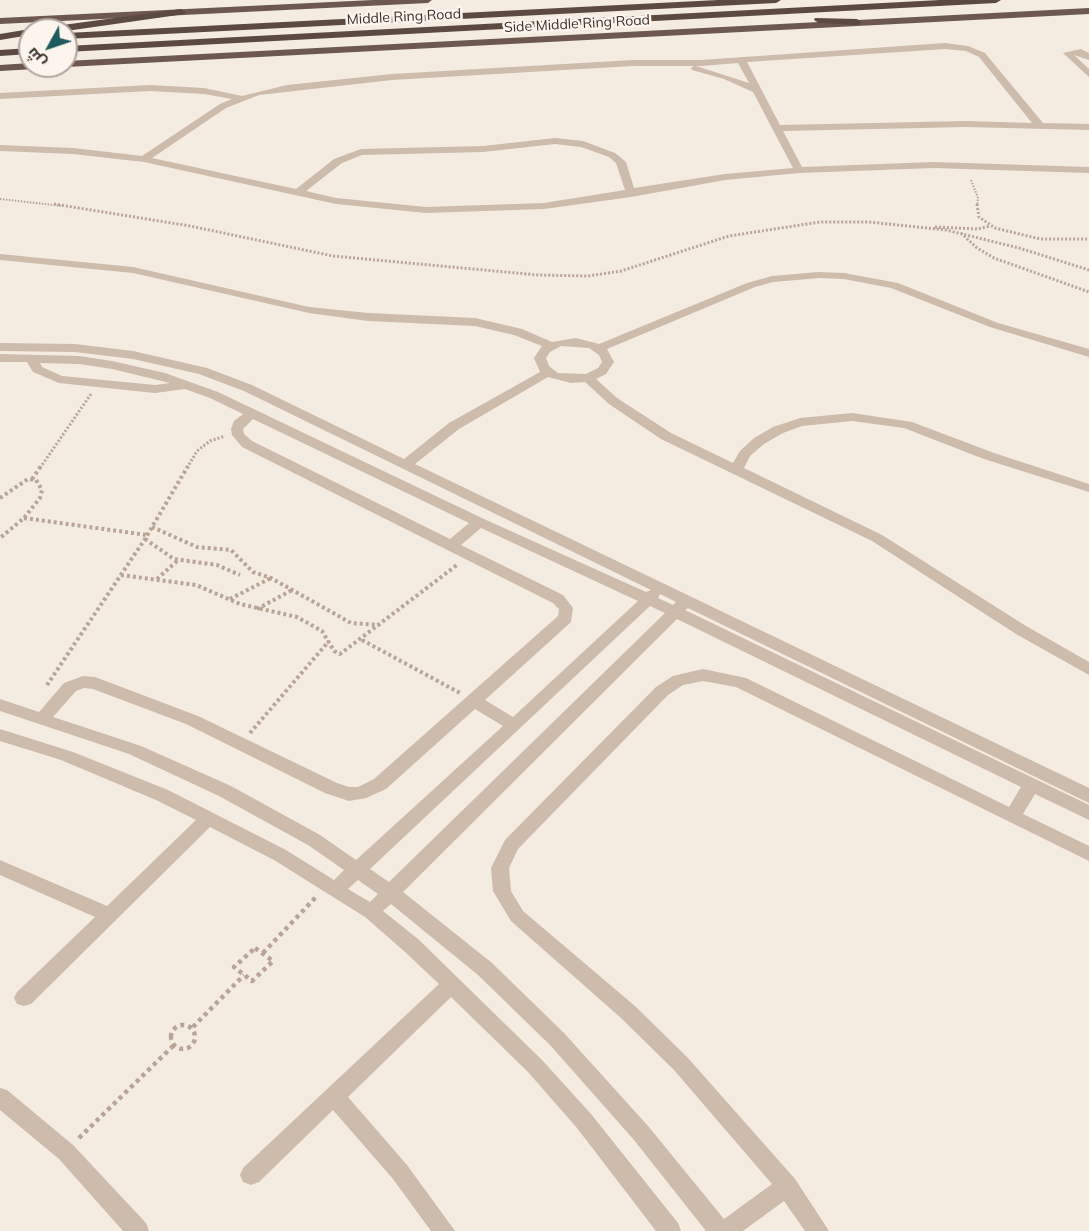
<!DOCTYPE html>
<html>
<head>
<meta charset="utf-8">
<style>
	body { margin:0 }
	#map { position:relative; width:1089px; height:1231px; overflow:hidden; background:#f4ebe1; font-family:Mulish,Cairo,sans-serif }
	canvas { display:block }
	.north { position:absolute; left:18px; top:18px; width:60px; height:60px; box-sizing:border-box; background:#fbf5ee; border:2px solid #aea6a0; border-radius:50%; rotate:230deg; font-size:16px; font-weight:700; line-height:24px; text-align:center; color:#3b302b }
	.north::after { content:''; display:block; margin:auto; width:21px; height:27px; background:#1f5a5e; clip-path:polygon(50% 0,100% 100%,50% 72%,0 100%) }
</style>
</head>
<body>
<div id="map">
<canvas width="1089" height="1231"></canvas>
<div class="north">ش</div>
</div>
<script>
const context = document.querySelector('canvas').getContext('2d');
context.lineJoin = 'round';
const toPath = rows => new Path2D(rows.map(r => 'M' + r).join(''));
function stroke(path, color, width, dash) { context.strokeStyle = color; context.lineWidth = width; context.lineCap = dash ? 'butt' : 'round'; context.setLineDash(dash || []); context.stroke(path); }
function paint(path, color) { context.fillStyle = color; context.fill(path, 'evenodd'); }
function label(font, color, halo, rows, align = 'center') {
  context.font = font + ' Mulish,sans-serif'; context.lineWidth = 5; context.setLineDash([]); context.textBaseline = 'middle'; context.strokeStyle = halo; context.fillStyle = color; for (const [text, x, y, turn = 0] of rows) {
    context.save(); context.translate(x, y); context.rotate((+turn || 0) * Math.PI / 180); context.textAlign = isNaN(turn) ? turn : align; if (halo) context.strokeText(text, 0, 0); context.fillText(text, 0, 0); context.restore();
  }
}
stroke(toPath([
	[971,180,978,198,977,206],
	[0,199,63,206]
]), '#b9a596', 2, [1.5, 1.5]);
stroke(toPath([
	[54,204,190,226,333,256,538,275,588,276,621,271,729,236,820,222,869,222,946,230,1019,248,1089,270],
	[977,204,979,217,995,228,1040,239,1089,239],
	[935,227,978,229,990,226],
	[961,233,977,248,994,258,1089,292],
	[40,468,91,394],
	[187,468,197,451,210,441,225,436]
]), '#b9a596', 3, [2, 2]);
stroke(toPath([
	[32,479,41,466],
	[0,498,28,479,36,480,42,490,40,498,24,518,0,538],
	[24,518,147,535],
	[152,527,197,547,231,550,253,572,271,578,351,623,379,625],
	[145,539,174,559,217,565,240,575],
	[121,575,196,585,240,604,297,617,322,631,334,651,340,654,457,565],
	[157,579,178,560],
	[230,599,271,578],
	[257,609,292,590],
	[362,640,460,693],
	[47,685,145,539,188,466],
	[250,733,329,641]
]), '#b9a596', 4, [3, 3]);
stroke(toPath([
	[255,948,273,961,252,981,234,967,255,948],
	[263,953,316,897],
	'171 1037a12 12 0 1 1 24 0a12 12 0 1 1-24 0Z',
	[193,1027,244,975],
	[79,1138,173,1046]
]), '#b9a596', 4.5, [4, 4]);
paint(toPath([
	[945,43,968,46,985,53,1043,123,1089,124,1089,130,966,127,783,131,802,167,934,162,1089,167,1089,173,934,168,799,173,725,180,631,197,544,209,426,213,336,204,144,162,73,154,0,151,0,145,73,148,142,156,220,104,232,99,204,94,150,91,0,99,0,93,150,85,204,88,242,96,287,85,392,74,633,60,701,60,945,43],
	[945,49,966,51,979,57,1032,123,966,121,780,125,747,62,945,49],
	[738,63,749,83,696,66,701,66,738,63],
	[633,66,694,66,691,68,692,70,724,79,753,92,793,168,725,174,634,188,626,162,615,153,583,141,555,138,483,146,361,149,334,159,296,189,152,158,226,108,259,95,392,80,633,66],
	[555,144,581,147,609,157,616,163,625,190,544,203,426,207,336,198,306,191,342,163,362,155,483,152,555,144],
	[1081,49,1089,53,1089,60,1074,55,1089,69,1089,77,1063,53,1081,49],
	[0,254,133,267,309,307,368,313,475,318,522,329,552,342,576,338,599,344,747,283,772,276,819,272,844,273,898,283,998,323,1089,349,1089,357,990,327,891,288,844,279,819,278,773,282,755,287,607,349,614,362,606,374,596,379,617,398,671,433,733,463,740,451,754,438,773,427,800,418,852,413,912,422,994,453,1089,484,1089,492,984,459,904,428,852,421,802,426,783,433,764,444,750,456,744,468,882,535,1026,626,1089,662,1089,675,1016,634,872,541,661,439,609,404,585,382,571,383,548,377,459,429,415,464,1089,788,1089,803,688,608,685,610,1089,805,1089,820,1035,794,1023,814,1089,846,1089,861,736,687,703,681,683,685,668,695,518,849,509,868,511,891,523,911,635,1006,688,1058,795,1179,829,1231,805,1231,784,1201,743,1231,706,1231,634,1140,550,1045,478,975,391,904,383,911,418,939,542,1060,591,1114,678,1223,681,1231,656,1231,577,1128,528,1072,451,997,348,1097,407,1165,455,1231,431,1231,393,1179,333,1110,259,1182,251,1185,243,1182,240,1175,243,1168,439,984,404,951,365,917,274,860,210,827,31,1004,24,1006,17,1004,14,998,17,992,95,917,0,875,0,860,107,906,196,820,156,800,61,760,0,741,0,729,73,752,168,790,286,850,334,880,344,870,308,845,219,796,129,754,0,711,0,699,39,712,64,683,83,676,95,677,198,716,337,783,349,787,358,787,374,779,558,616,559,609,553,603,242,447,232,435,231,429,234,421,243,414,210,398,185,389,155,393,59,383,33,372,27,362,0,362,0,354,79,356,112,361,165,373,218,392,484,519,646,592,651,590,244,391,199,374,133,359,75,352,0,351,0,343,75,344,133,351,207,368,252,385,404,459,449,423,540,372,534,358,542,346,514,335,475,326,368,321,309,313,133,273,0,260,0,254],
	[561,346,589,348,599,355,602,362,598,368,586,374,558,373,549,366,546,358,550,352,561,346],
	[40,363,79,364,112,369,170,383,155,385,62,376,42,367,40,363],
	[253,419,469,523,450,539,252,441,244,434,243,429,253,419],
	[481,528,638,601,513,717,485,700,571,622,573,608,563,595,461,545,481,528],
	[660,594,676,602,673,605,658,598,660,594],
	[650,606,665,613,389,882,370,869,650,606],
	[677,619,1021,787,1009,807,746,678,703,669,673,676,656,687,505,840,491,868,493,891,511,921,621,1018,674,1070,772,1184,724,1219,648,1126,564,1033,492,963,403,892,677,619],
	[84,688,93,689,186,724,325,793,349,801,366,798,386,789,475,709,503,726,356,860,320,835,231,786,141,746,53,717,76,691,84,688],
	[358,880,378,894,370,902,348,889,358,880],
	[0,1088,7,1090,73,1145,146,1223,149,1231,123,1231,59,1159,0,1110,0,1088]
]), '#cdbbac');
paint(toPath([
	[373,0,432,0,428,3,0,24,0,18,373,0],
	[1089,8,1089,14,66,67,63,66,66,66,66,61,1089,8],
	[30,63,30,66,40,66,35,69,0,71,0,65,30,63]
]), '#6c584f');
paint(toPath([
	[718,0,781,0,776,3,66,39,66,33,718,0],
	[940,0,1001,0,996,3,66,52,66,46,940,0],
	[181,9,186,12,185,14,66,31,43,30,48,27,181,9],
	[815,18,857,19,862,22,857,25,819,23,814,20,815,18],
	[30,29,34,30,30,30,30,35,0,40,0,34,30,29],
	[30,48,30,54,0,56,0,50,30,48]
]), '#5c4a42');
label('14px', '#3b302b', '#fbf5ee', [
	["Middle Ring Road",404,17,-3],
	["Side Middle Ring Road",577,24,-3]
]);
</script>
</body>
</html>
